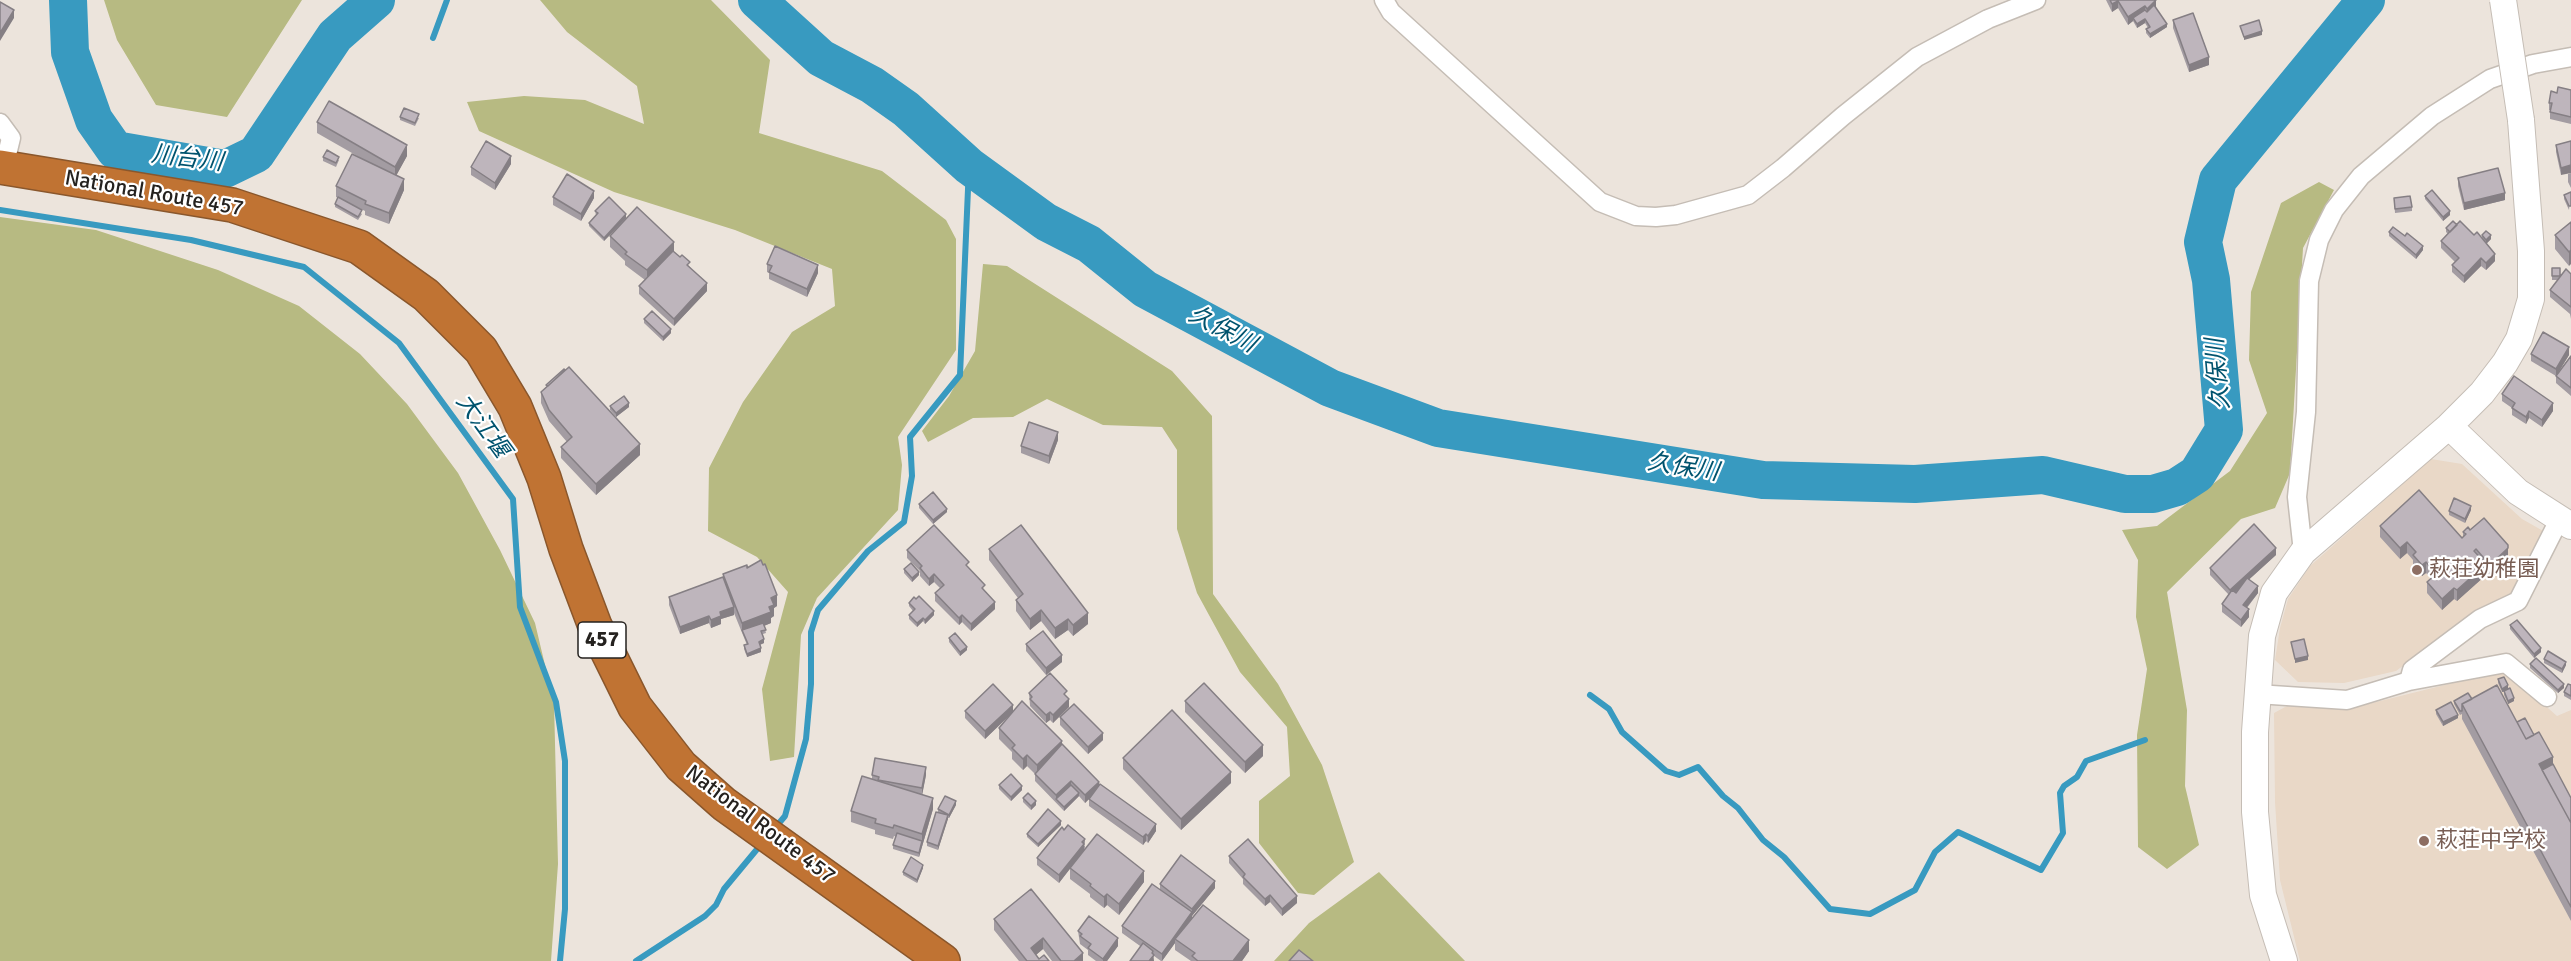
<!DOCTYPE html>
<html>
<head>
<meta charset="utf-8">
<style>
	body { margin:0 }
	canvas { display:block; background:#ece4dc }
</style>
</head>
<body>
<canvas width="2571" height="961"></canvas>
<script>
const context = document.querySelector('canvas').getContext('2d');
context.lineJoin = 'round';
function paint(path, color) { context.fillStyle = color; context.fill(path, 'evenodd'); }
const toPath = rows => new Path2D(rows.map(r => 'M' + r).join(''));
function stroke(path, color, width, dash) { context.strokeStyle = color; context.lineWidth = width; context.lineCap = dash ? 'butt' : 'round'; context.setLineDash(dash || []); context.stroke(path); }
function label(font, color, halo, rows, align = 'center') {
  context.font = font + ' Signika,"Noto Sans JP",sans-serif'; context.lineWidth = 4.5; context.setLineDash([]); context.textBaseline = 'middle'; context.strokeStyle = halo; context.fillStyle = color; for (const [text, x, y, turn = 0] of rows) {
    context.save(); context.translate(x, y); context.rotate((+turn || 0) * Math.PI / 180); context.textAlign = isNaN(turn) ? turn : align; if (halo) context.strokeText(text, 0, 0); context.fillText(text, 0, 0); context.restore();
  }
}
paint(toPath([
	[2431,459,2462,464,2522,519,2545,532,2515,590,2506,599,2480,609,2396,671,2344,683,2298,682,2275,660,2280,628,2288,599,2310,566],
	[2505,670,2557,716,2571,710,2571,961,2300,961,2280,880,2275,802,2274,713,2287,706,2348,709]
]), '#e9d8c7');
paint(toPath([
	[104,0,302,0,227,117,156,105,117,40],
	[540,0,711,0,770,60,759,133,882,171,946,220,956,239,956,350,898,437,902,465,898,510,817,598,801,635,794,757,770,761,762,689,788,592,757,557,708,531,709,468,743,402,792,332,835,306,832,269,735,230,614,192,479,131,467,102,524,96,585,100,644,124,637,86,567,32],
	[2319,182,2334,190,2303,248,2290,473,2275,508,2241,519,2167,592,2187,710,2185,786,2199,845,2167,869,2138,847,2137,735,2147,669,2136,617,2138,560,2122,530,2157,526,2230,471,2267,413,2249,360,2251,292,2281,203],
	[0,217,96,230,218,270,299,306,360,354,407,404,458,473,500,550,535,623,554,703,558,864,551,961,0,961],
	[983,264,1007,266,1172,371,1212,416,1213,594,1278,684,1322,765,1354,862,1314,895,1298,893,1259,843,1259,801,1290,776,1287,727,1240,672,1197,593,1177,529,1177,450,1162,427,1103,425,1047,399,1013,417,973,418,928,442,922,431,949,396,975,351],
	[1379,872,1465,961,1274,961,1309,923]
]), '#b7ba82');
stroke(toPath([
	[433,38,447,0],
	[0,210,191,240,304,267,399,343,513,499,520,607,556,702,565,761,565,909,560,961],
	[1590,695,1609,709,1622,732,1666,771,1679,775,1698,767,1723,796,1738,808,1763,840,1784,857,1830,909,1870,914,1915,890,1935,852,1958,832,2041,870,2063,833,2060,793,2064,786,2077,777,2086,761,2145,740],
	[775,828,785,816,806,739,811,684,811,632,818,610,868,551,904,522,912,476,910,437,960,375,969,166],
	[636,961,705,916,716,905,724,889,763,842]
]), '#389ac0', 6);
stroke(toPath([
	[68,0,70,52,94,120,115,150,225,169,256,154,335,36,376,0],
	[757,0,821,58,872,85,906,109,969,166,1046,222,1089,244,1145,289,1330,388,1438,428,1763,480,1915,484,2043,475,2125,494,2153,494,2177,487,2197,474,2224,430,2211,280,2203,242,2218,180,2366,0]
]), '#389ac0', 38);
const street = toPath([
	[1384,0,1391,12,1600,202,1636,216,1656,217,1676,215,1748,195,1783,168,1843,116,1917,57,1988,19,2036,0],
	[0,123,11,138,4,167],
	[2303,552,2297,497,2306,412,2309,281,2319,240,2334,210,2361,176,2432,116,2490,79,2533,64,2571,57],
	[2409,681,2412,670,2480,619,2518,601,2559,520],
	[2257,694,2347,700,2409,681,2506,663,2547,697]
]);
const secondary = toPath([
	[2449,426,2518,492,2571,526],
	[2284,961,2263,895,2255,812,2255,732,2262,636,2274,593,2303,552,2449,426,2482,393,2505,363,2519,339,2531,299,2531,251,2521,120]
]);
const highway = toPath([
	[0,167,232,205,359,247,426,295,481,350,515,407,544,478,566,549,595,626,635,707,681,766,724,804,943,961]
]);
stroke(street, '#c5bdb5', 21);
stroke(secondary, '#c5bdb5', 28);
stroke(highway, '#8a572c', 36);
stroke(street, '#fff', 18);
stroke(secondary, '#fff', 26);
stroke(highway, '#c07333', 33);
const secondaryBridge = toPath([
	[2503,0,2521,120]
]);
stroke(secondaryBridge, '#c5bdb5', 28, []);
stroke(secondaryBridge, '#fff', 26);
paint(toPath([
	[2106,0,2156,0,2156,8,2167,27,2150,38,2146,33,2146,29,2148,28,2145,23,2137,28,2133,21,2128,25,2118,8,2112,12],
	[2173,20,2209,65,2189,72,2173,28],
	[2571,90,2571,124,2550,119,2550,110,2549,110,2549,103,2557,93],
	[400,117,419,118,415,126,400,120],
	[317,122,407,156,396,175,404,190,389,224,365,215,365,211,349,203,362,214,358,220,335,207,335,204,338,198,336,197,336,186,359,157,317,133],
	[2571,141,2561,175,2556,152,2556,145],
	[323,157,339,160,336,167,323,161],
	[511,164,495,190,471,175,471,167],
	[2571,173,2571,188,2568,182,2568,174],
	[2458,178,2505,200,2464,210,2458,186],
	[2571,192,2569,210,2564,199,2564,195],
	[2425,196,2450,215,2443,221,2425,199],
	[553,197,594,198,581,221,553,205],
	[2394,198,2412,207,2412,211,2395,213],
	[595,211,626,218,674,252,690,267,707,291,674,326,639,294,639,286,645,280,625,265,625,261,610,247,610,236,616,229,604,241,589,226,589,223,596,215],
	[2571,222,2569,266,2555,249,2555,235],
	[2457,225,2474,235,2482,238,2482,235,2491,239,2486,244,2495,261,2486,270,2481,266,2464,283,2452,272,2452,265,2455,262,2441,248,2441,241,2448,234,2446,232,2446,228],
	[2389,232,2423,250,2416,259,2389,236],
	[767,264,818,273,807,297,769,279,769,273,767,272],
	[2552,268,2560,277,2571,274,2571,319,2570,314,2550,297,2550,290,2558,280,2552,280],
	[644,319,671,333,663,341,644,323],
	[2531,354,2569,355,2560,370,2571,356,2571,396,2556,383,2556,376,2531,361],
	[546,385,640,455,596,495,561,458,561,447,567,442,549,421,541,403,541,392,546,387],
	[2502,394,2553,411,2542,427,2529,418,2526,424,2512,415,2512,408,2502,401],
	[610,406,629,407,616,417,610,410],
	[1058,440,1049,464,1021,453,1021,446],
	[919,504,947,512,933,524,919,508],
	[2471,510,2465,523,2449,515,2449,511],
	[2380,526,2462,538,2463,537,2463,532,2470,530,2508,559,2490,576,2486,571,2486,575,2457,601,2454,599,2442,610,2427,593,2427,582,2431,578,2426,573,2422,576,2413,566,2413,560,2407,553,2400,559,2380,537],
	[989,549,1088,624,1073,636,1068,630,1055,639,1041,621,1030,630,1016,611,1016,600,1018,598,989,560],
	[907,550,969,568,985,591,995,609,971,631,962,622,959,625,935,601,935,593,941,589,934,582,929,586,920,576,920,571,907,558],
	[2276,555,2249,579,2258,593,2247,608,2249,617,2241,627,2222,612,2222,604,2229,595,2210,575,2210,568],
	[747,568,777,606,774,608,774,616,771,618,771,623,764,626,766,633,763,634,764,643,760,645,761,652,747,657,744,649,744,645,747,645,734,613,734,615,721,619,721,624,711,628,709,623,680,634,669,605,669,597,723,577,723,574],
	[904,569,919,575,912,582,904,573],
	[909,603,934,615,925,624,923,621,917,627,909,619,909,615,913,611,909,606],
	[2510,625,2541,652,2534,658,2510,629],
	[949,638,967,650,960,656,949,642],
	[1026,644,1062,662,1046,675,1026,651],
	[2544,659,2566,665,2562,673,2544,663],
	[2530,664,2564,688,2558,693,2530,668],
	[2498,679,2508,689,2514,701,2508,704,2504,695,2504,692,2502,692,2498,683],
	[2571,685,2571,700,2564,696,2564,692],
	[1029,693,1067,697,1069,707,1053,723,1050,720,1046,723,1030,706],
	[2472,699,2517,722,2534,735,2553,764,2571,798,2571,921,2462,719,2462,714,2460,715,2454,704,2454,701],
	[1185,701,1263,756,1245,773,1185,712],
	[2436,710,2458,718,2443,726,2436,714],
	[965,711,1013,712,1062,744,1099,785,1156,831,1148,843,1146,841,1143,845,1089,806,1089,799,1085,803,1079,796,1064,811,1035,781,1035,774,1027,766,1023,770,1012,759,1012,752,999,739,999,728,1009,716,985,739,965,718],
	[1060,717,1103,740,1088,754,1060,725],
	[1123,758,1231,783,1181,830,1123,769],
	[872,775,926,775,922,794,933,809,919,857,893,849,893,845,896,837,894,836,893,839,875,834,875,830,851,822,851,811,872,779],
	[999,785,1022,790,1011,801,999,789],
	[1023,798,1036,805,1031,810,1023,802],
	[956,805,949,818,948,818,938,850,927,846,927,842,938,812,938,809],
	[1061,825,1038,847,1027,837,1027,834],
	[1085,846,1084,851,1144,882,1119,915,1107,905,1104,908,1090,897,1090,894,1070,879,1070,868,1059,883,1037,865,1037,858],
	[1229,856,1297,903,1282,916,1270,902,1265,906,1243,884,1243,879,1229,863],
	[923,868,917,883,903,875,903,872],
	[1160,884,1215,888,1192,916,1192,919,1249,951,1242,961,1191,961,1175,950,1175,943,1162,961,1161,961,1122,933,1122,926,1160,889],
	[1031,889,1083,961,1052,961,1043,949,1036,955,1039,959,1049,961,1019,961,994,930,994,919],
	[1078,931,1118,946,1107,961,1096,961,1088,955,1088,950,1080,944]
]), '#a39ca2');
paint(toPath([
	[2156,0,2156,8,2147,16,2147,9],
	[2118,1,2118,8,2112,12,2112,4],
	[2145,6,2145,14,2133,18,2133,21,2128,25,2128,17],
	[14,10,14,18,0,41,0,33],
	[2145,19,2145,23,2137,28,2137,24],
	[2167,24,2167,27,2150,38,2150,34],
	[2262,31,2262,35,2244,40,2244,37],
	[2209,57,2209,65,2189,72,2189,65],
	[407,145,407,156,395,178,395,167],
	[511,156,511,164,495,190,495,183],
	[2571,165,2571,173,2561,175,2561,168],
	[404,179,404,190,389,224,389,213],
	[594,191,594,198,581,221,581,214],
	[2505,193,2505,200,2464,210,2464,203],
	[2450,211,2450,215,2443,221,2443,217],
	[626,214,626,218,604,241,604,238],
	[2491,235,2491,239,2486,244,2486,240],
	[674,242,674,253,647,281,647,270],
	[2423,246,2423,250,2416,259,2416,255],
	[2571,250,2571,264,2569,266,2569,252],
	[2495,254,2495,261,2486,270,2486,263],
	[2481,258,2481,266,2464,283,2464,276],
	[818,265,818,273,807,297,807,289],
	[707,283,707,291,674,326,674,319],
	[671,329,671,333,663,341,663,337],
	[2569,347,2569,355,2556,376,2556,369],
	[629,403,629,407,616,417,616,413],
	[2553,403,2553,411,2542,427,2542,420],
	[2529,411,2529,418,2526,424,2526,417],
	[1058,432,1058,440,1049,464,1049,456],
	[640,444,640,455,596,495,596,484],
	[2471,506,2471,510,2465,523,2465,519],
	[947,509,947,512,933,524,933,520],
	[2407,542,2407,553,2400,559,2400,548],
	[2276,548,2276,555,2230,597,2230,590],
	[2508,548,2508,559,2490,576,2490,565],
	[2426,562,2426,573,2422,576,2422,565],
	[2486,564,2486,575,2457,601,2457,590],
	[919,572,919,575,912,582,912,578],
	[934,574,934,582,929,586,929,579],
	[2258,586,2258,593,2243,612,2243,605],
	[2454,588,2454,599,2442,610,2442,599],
	[777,595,777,606,774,608,774,616,771,618,771,623,744,634,742,630,742,623,769,607,771,598],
	[995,602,995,609,971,631,971,624],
	[734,607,734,615,721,619,721,624,711,628,711,620,720,612],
	[2249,609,2249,617,2241,627,2241,620],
	[1041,610,1041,621,1030,630,1030,619],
	[934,611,934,615,925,624,925,620],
	[1088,613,1088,624,1073,636,1073,625],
	[962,615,962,622,959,625,959,618],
	[709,616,709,623,680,634,680,627],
	[923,618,923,621,917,627,917,623],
	[1068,619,1068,630,1055,639,1055,628],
	[764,639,764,643,759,645,759,642],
	[967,647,967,650,960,656,960,652],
	[761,648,761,652,747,657,747,654],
	[2541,648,2541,652,2534,658,2534,654],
	[1062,655,1062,662,1046,675,1046,668],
	[2308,656,2308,660,2295,663,2295,659],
	[2566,662,2566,665,2562,673,2562,669],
	[2564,684,2564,688,2558,693,2558,690],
	[2508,685,2508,689,2502,692,2502,689],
	[2514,698,2514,701,2508,704,2508,701],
	[1069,699,1069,707,1053,723,1053,715],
	[1013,705,1013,712,985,739,985,731],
	[1050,712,1050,720,1046,723,1046,715],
	[2458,715,2458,718,2443,726,2443,722],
	[1103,733,1103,740,1088,754,1088,747],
	[1062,741,1062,752,1037,776,1037,765],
	[1263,745,1263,756,1245,773,1245,762],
	[1027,755,1027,766,1023,770,1023,759],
	[2553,757,2553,772,2542,777,2539,764],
	[926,767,926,775,922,796,922,788],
	[1231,772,1231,783,1181,830,1181,819],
	[1071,781,1071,789,1056,799,1056,795],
	[1099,782,1099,789,1085,803,1085,795],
	[1022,786,1022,790,1011,801,1011,797],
	[1079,793,1079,796,1064,811,1064,807],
	[933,798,933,809,919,857,919,853,922,841,922,834],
	[956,801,956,805,949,818,949,815],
	[1036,801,1036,805,1031,810,1031,806],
	[948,815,948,819,938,850,938,846],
	[1061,821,1061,825,1038,847,1038,844],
	[1156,824,1156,831,1148,843,1148,836],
	[1146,834,1146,841,1143,845,1143,837],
	[1085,839,1084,851,1059,883,1059,875],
	[923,865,923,868,917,883,917,880],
	[1144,871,1144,882,1119,915,1119,904],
	[1215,881,1215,888,1192,916,1192,909],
	[1107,894,1107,905,1104,908,1104,897],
	[1270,895,1270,902,1265,906,1265,899],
	[1297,896,1297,903,1282,916,1282,909],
	[1192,912,1192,920,1175,939,1175,943,1162,961,1162,954],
	[1043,938,1043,949,1031,959,1031,948],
	[1118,938,1118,946,1107,961,1103,961,1103,959],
	[1249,940,1249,951,1242,961,1233,961],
	[1153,951,1154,961,1149,961,1152,953],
	[1083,953,1083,961,1074,961]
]), '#857f84');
const building = toPath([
	[2110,0,2156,0,2147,9,2145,6,2128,17,2118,1,2112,4,2110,0],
	[0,2,14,10,0,33,0,2],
	[2154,5,2167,24,2150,34,2146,29,2150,27,2145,19,2137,24,2133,18,2145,10,2147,12,2154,5],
	[2193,13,2209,57,2189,65,2173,20,2193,13],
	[2259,20,2262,31,2244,37,2240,26,2259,20],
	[2558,87,2571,90,2571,117,2550,112,2552,103,2549,103,2551,91,2557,93,2558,87],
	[329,101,407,145,395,167,317,122,329,101],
	[404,108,419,114,415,123,400,117,404,108],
	[486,141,511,156,495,183,471,167,486,141],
	[2571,141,2571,165,2561,168,2556,145,2571,141],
	[327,150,339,157,336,163,323,157,327,150],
	[352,154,404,179,389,213,365,204,366,201,336,186,352,154],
	[2498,168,2505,193,2464,203,2458,178,2498,168],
	[567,174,594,191,581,214,553,197,567,174],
	[2432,190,2450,211,2443,217,2425,196,2432,190],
	[2571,192,2571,206,2569,206,2564,195,2571,192],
	[2410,196,2412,207,2395,209,2394,198,2410,196],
	[338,197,362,210,358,217,335,204,338,197],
	[609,197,626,214,604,238,589,223,598,213,595,211,609,197],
	[637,207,674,242,647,270,625,254,627,252,610,236,637,207],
	[2453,221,2457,225,2450,232,2446,228,2453,221],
	[2460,221,2474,235,2477,232,2495,254,2486,263,2481,258,2464,276,2452,265,2459,258,2441,241,2460,221],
	[2571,222,2571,250,2569,252,2555,235,2571,222],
	[2393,227,2405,236,2407,233,2423,246,2416,255,2389,232,2393,227],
	[2486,231,2491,235,2486,240,2482,235,2486,231],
	[775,246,818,265,807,289,769,272,772,266,767,264,775,246],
	[673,251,680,257,682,255,690,262,687,265,707,283,674,319,639,286,673,251],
	[2552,268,2560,268,2560,276,2552,276,2552,268],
	[2566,269,2571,274,2571,307,2550,290,2566,269],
	[652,311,671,329,663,337,644,319,652,311],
	[2543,332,2569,347,2556,369,2531,354,2543,332],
	[2571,356,2571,388,2556,376,2571,356],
	[569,367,640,444,596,484,561,447,572,437,549,410,541,392,569,367],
	[564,369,565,370,548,386,546,385,564,369],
	[2514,376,2553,403,2542,420,2529,411,2526,417,2512,408,2515,403,2502,394,2514,376],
	[624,396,629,403,616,413,610,406,624,396],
	[1029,422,1058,432,1049,456,1021,446,1029,422],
	[2419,490,2462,538,2466,534,2463,532,2468,527,2470,530,2484,518,2508,545,2508,548,2490,565,2476,549,2474,551,2486,564,2457,590,2454,588,2442,599,2427,582,2436,574,2426,562,2422,565,2413,555,2416,552,2407,542,2400,548,2380,526,2419,490],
	[933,492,947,509,933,520,919,504,933,492],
	[2454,498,2471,506,2465,519,2449,511,2454,498],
	[2254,524,2276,548,2230,590,2210,568,2254,524],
	[934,525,969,562,966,565,985,585,982,588,995,602,971,624,962,615,959,618,935,593,944,585,934,574,929,579,920,568,922,566,907,550,934,525],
	[1021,525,1088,613,1073,625,1068,619,1055,628,1041,610,1030,619,1016,600,1023,594,989,549,1021,525],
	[761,560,763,565,765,564,777,595,771,598,774,605,769,607,771,612,742,623,723,574,747,565,747,568,761,560],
	[911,563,919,572,912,578,904,569,911,563],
	[723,577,734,607,720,612,721,616,711,620,709,616,680,627,669,597,723,577],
	[2247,578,2258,586,2243,605,2249,609,2241,620,2222,604,2232,590,2236,593,2247,578],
	[919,596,934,611,925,620,923,618,917,623,909,615,915,609,909,603,914,597,916,599,919,596],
	[2517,620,2541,648,2534,654,2510,625,2517,620],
	[763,623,766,630,761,631,764,639,759,642,761,648,747,654,744,645,748,644,742,630,763,623],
	[1043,631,1062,655,1046,668,1026,644,1043,631],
	[955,633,967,647,960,652,949,638,955,633],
	[2304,639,2308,656,2295,659,2291,642,2304,639],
	[2548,651,2566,662,2562,669,2544,659,2548,651],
	[2536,658,2564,684,2558,690,2530,664,2536,658],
	[1050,673,1067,691,1064,694,1069,699,1053,715,1050,712,1046,715,1030,699,1032,697,1029,693,1050,673],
	[2504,677,2508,685,2502,689,2498,679,2504,677],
	[1204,683,1263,745,1245,762,1185,701,1204,683],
	[993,684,1013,705,985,731,965,711,993,684],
	[2568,684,2571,685,2571,696,2564,692,2568,684],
	[2497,685,2526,739,2539,732,2553,757,2539,764,2571,823,2571,907,2462,704,2497,685],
	[2510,688,2514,698,2508,701,2504,691,2510,688],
	[2468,693,2472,699,2462,704,2462,711,2460,711,2454,701,2468,693],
	[1022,701,1062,741,1037,765,1027,755,1023,759,1012,748,1015,745,999,728,1022,701],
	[2451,702,2458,715,2443,722,2436,710,2451,702],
	[1074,704,1103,733,1088,747,1060,717,1074,704],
	[1172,710,1231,772,1181,819,1123,758,1172,710],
	[2525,718,2534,735,2526,739,2517,722,2525,718],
	[1062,744,1099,782,1085,795,1071,781,1056,795,1035,774,1062,744],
	[875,758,926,767,922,788,878,780,879,777,872,775,875,758],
	[2553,764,2571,798,2571,823,2542,770,2553,764],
	[1011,774,1022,786,1011,797,999,785,1011,774],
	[862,776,933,798,922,834,894,825,893,828,875,823,876,819,851,811,862,776],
	[1100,784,1156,824,1148,836,1146,834,1143,837,1089,799,1100,784],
	[1071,785,1079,793,1064,807,1056,799,1071,785],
	[1028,793,1036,801,1031,806,1023,798,1028,793],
	[945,796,956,801,949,815,938,809,945,796],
	[1048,809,1061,821,1038,844,1027,834,1048,809],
	[936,812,948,815,938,846,927,842,936,812],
	[1068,825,1085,839,1082,842,1084,844,1059,875,1037,858,1062,827,1064,830,1068,825],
	[897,833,922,841,919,853,893,845,897,833],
	[1097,834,1144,871,1119,904,1107,894,1104,897,1090,886,1091,884,1070,868,1097,834],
	[1248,839,1297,896,1282,909,1270,895,1265,899,1243,877,1245,874,1229,856,1248,839],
	[1181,855,1215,881,1192,909,1160,884,1181,855],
	[911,857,923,865,917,880,903,872,911,857],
	[1152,884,1192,912,1162,954,1122,926,1152,884],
	[1031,889,1083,953,1074,961,1061,961,1043,938,1031,948,1039,959,1044,955,1049,961,1027,961,994,919,1031,889],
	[1203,905,1249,940,1233,961,1198,961,1192,956,1195,953,1175,939,1203,905],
	[1089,916,1118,938,1103,959,1088,948,1091,944,1080,936,1082,934,1078,931,1089,916],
	[1143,943,1153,951,1152,953,1154,955,1149,961,1130,961,1143,943],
	[1299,950,1313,961,1289,961,1299,950]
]);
paint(building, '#beb5bc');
stroke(building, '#857f84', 1.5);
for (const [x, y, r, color] of [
	[2417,570,6,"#8d6e63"],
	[2424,841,6,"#8d6e63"]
]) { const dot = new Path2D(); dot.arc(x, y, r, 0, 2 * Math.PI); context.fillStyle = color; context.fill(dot); stroke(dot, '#fff', 2); }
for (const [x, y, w] of [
	[602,640,48]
]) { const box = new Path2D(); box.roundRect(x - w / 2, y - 18, w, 36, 4.5); context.fillStyle = '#fff'; context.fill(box); stroke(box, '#25221f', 1.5); }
label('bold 21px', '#25221f', null, [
	["457",602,640]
]);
label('22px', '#25221f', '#fff', [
	["National Route 457",154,194,10],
	["National Route 457",760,825,37]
]);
label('22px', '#785e54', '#fff', [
	["萩荘幼稚園",2429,570],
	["萩荘中学校",2436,841]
], 'left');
label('italic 24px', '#00536e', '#fff', [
	["川台川",187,159,7],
	["久保川",1222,330,28],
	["久保川",2219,374,-95],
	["大江堰",482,426,54],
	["久保川",1683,468,9]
]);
</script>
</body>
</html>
